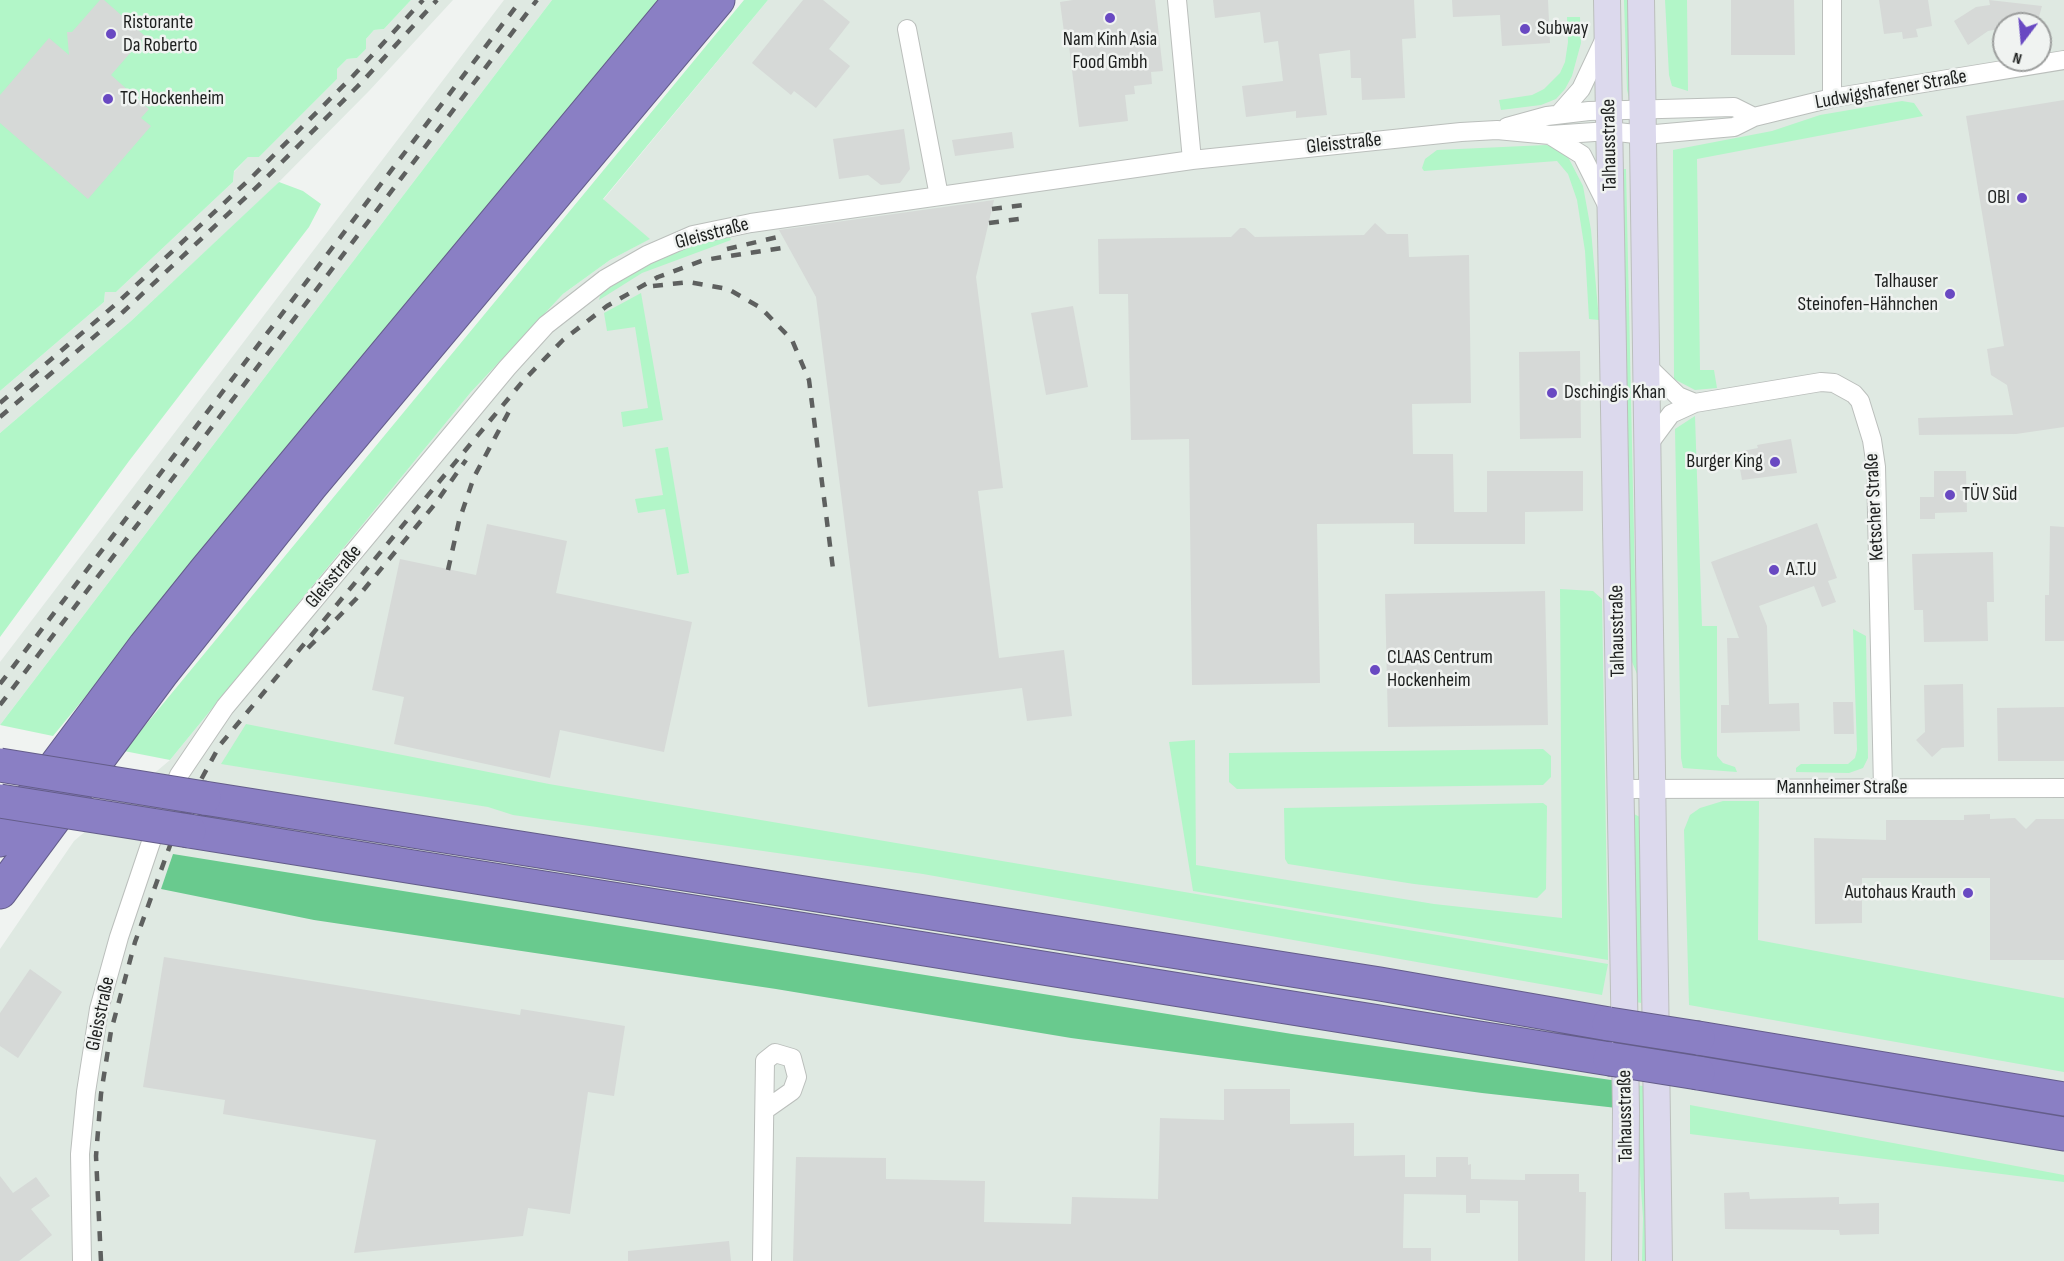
<!DOCTYPE html>
<html>
<head>
<meta charset="utf-8">
<style>
	body { margin:0 }
	#map { position:relative; width:2064px; height:1261px; overflow:hidden; background:#f0f3f1; font-family:"Sofia Sans Condensed",sans-serif }
	canvas { display:block }
	.north { position:absolute; left:1992px; top:12px; width:60px; height:60px; box-sizing:border-box; background:#f0f3f1; border:2px solid #9c9e9d; border-radius:50%; rotate:196deg; font-size:16px; font-weight:700; line-height:24px; text-align:center; color:#1d1f1e }
	.north::after { content:''; display:block; margin:auto; width:21px; height:27px; background:#6949c2; clip-path:polygon(50% 0,100% 100%,50% 72%,0 100%) }
</style>
</head>
<body>
<div id="map">
<canvas width="2064" height="1261"></canvas>
<div class="north">N</div>
</div>
<script>
const context = document.querySelector('canvas').getContext('2d');
context.lineJoin = 'round';
function paint(path, color) { context.fillStyle = color; context.fill(path, 'evenodd'); }
const toPath = rows => new Path2D(rows.map(r => 'M' + r).join(''));
function stroke(path, color, width, dash) { context.strokeStyle = color; context.lineWidth = width; context.lineCap = dash ? 'butt' : 'round'; context.setLineDash(dash || []); context.stroke(path); }
function label(font, color, halo, rows, align = 'center') {
  context.font = font + ' "Sofia Sans Condensed",sans-serif'; context.lineWidth = 5; context.setLineDash([]); context.textBaseline = 'middle'; context.strokeStyle = halo; context.fillStyle = color; for (const [text, x, y, turn = 0] of rows) {
    context.save(); context.translate(x, y); context.rotate((+turn || 0) * Math.PI / 180); context.textAlign = isNaN(turn) ? turn : align; if (halo) context.strokeText(text, 0, 0); context.fillText(text, 0, 0); context.restore();
  }
}
paint(toPath([
	[411,0,453,0,369,91,269,192,131,321,0,433,0,391,104,302,105,292,116,292,233,182,234,172,248,157,259,157,337,79,337,69,347,59,357,58,366,49,366,39,374,30,384,29],
	[504,0,552,0,0,725,0,662],
	[768,0,2064,0,2064,1261,0,1261,0,949,74,841,170,760,471,392,563,294,610,260,649,239,603,200],
	[2004,24,2040,24,2040,60,2004,60]
]), '#dfe9e2');
paint(toPath([
	[0,0,411,0,384,29,374,30,366,39,366,49,357,58,347,59,337,69,337,79,259,157,248,157,234,171,233,182,116,292,105,292,104,302,0,391],
	[552,0,658,0,53,736,0,725],
	[744,0,768,0,603,199,650,239,610,260,563,294,471,392,170,760,124,751],
	[1624,0,1630,0,1629,98,1627,90],
	[1665,0,1687,0,1688,91,1672,86,1669,75],
	[1567,17,1580,17,1581,43,1572,76,1565,89,1556,99,1541,105,1501,110,1499,100,1532,95,1544,89,1560,73,1565,62,1568,42],
	[1902,101,1914,103,1923,116,1697,159,1700,370,1714,370,1717,388,1695,390,1674,379,1673,150,1772,131,1820,115],
	[1546,145,1555,147,1568,157,1583,186,1591,230,1599,320,1589,319,1585,251,1577,200,1568,174,1557,161,1424,171,1422,168,1425,159,1437,150],
	[1620,169,1626,169,1637,674,1630,657],
	[279,182,303,191,321,204,309,227,129,461,0,637,0,433,131,321],
	[729,234,731,240,642,273,599,300,601,292,630,274,670,254],
	[641,293,663,420,623,427,621,412,648,408,635,327,607,331,604,313],
	[1695,416,1702,626,1717,626,1717,756,1723,763,1735,767,1737,772,1683,768,1681,758,1675,429],
	[668,447,689,573,677,575,665,509,638,513,635,499,663,495,655,449],
	[1560,589,1593,591,1602,599,1608,960,1193,891,1169,742,1195,740,1196,865,1434,904,1562,918],
	[1853,629,1866,636,1868,758,1863,768,1849,773,1796,772,1796,768,1801,764,1848,764,1855,758,1857,750],
	[246,724,549,784,1608,964,1602,995,923,874,513,815,488,807,221,764],
	[1543,749,1551,756,1551,777,1543,785,1237,789,1229,782,1229,753],
	[1723,801,1759,801,1758,940,2064,998,2064,1072,1689,1005,1684,830,1690,815,1700,808],
	[1543,803,1547,806,1546,889,1537,898,1414,884,1288,864,1285,859,1284,808],
	[1634,814,1640,817,1641,1003,1632,1001,1632,815],
	[1634,1085,1643,1086,1648,1261,1642,1261,1643,1218],
	[1690,1105,2064,1175,2064,1182,1690,1134]
]), '#b2f6c8');
paint(toPath([
	[173,854,1292,1034,1625,1082,1626,1109,1482,1093,1071,1038,776,989,314,920,161,889]
]), '#69ca8e');
paint(toPath([
	[100,0,104,0,145,36,111,75,149,109,141,118,151,126,88,199,0,123,0,95,49,38,69,55,67,32,72,32],
	[803,0,823,0,850,22,829,49,850,66,816,108,794,91,791,95,752,63],
	[1073,0,1155,0,1163,71,1151,72,1152,84,1134,86,1135,94,1125,95,1128,121,1079,127,1069,46,1066,47,1060,2],
	[1213,0,1414,0,1416,38,1402,39,1405,98,1362,100,1361,78,1351,78,1350,50,1319,54,1327,115,1296,118,1296,111,1246,117,1242,86,1283,81,1278,41,1264,43,1260,12,1215,18],
	[1452,0,1548,0,1550,43,1502,46,1500,15,1453,17],
	[1731,0,1794,0,1795,55,1731,55],
	[1879,0,1928,0,1932,26,1916,29,1918,37,1903,39,1902,32,1884,34],
	[1989,0,2042,6,2037,24,2004,24,2004,28,1988,31,1968,45,1954,21,1976,7,1990,5],
	[2064,100,2064,427,2016,434,1919,435,1918,418,2013,415,2007,385,1991,375,1987,349,2004,346,1966,116],
	[904,129,910,169,900,183,881,185,868,175,839,179,833,139],
	[1012,132,1014,148,955,156,952,140],
	[994,200,976,277,1003,488,978,491,999,658,1064,650,1072,716,1027,721,1022,688,868,707,816,297,779,230],
	[1375,223,1387,234,1408,234,1409,257,1469,255,1471,403,1412,404,1413,454,1453,454,1454,512,1487,512,1487,471,1583,471,1583,511,1525,512,1525,544,1414,544,1414,523,1317,524,1320,683,1192,685,1189,439,1131,440,1128,294,1099,294,1098,239,1231,237,1240,228,1245,228,1255,237,1364,235],
	[1073,306,1088,387,1046,395,1031,313],
	[1580,351,1581,438,1520,439,1519,352],
	[1791,439,1797,473,1742,480,1737,452,1758,448,1757,445],
	[1934,471,1966,471,1967,512,1935,513,1935,519,1920,519,1920,497,1934,497],
	[1817,523,1837,578,1828,581,1836,602,1822,607,1814,586,1759,606,1767,626,1769,704,1799,703,1800,731,1721,733,1721,705,1729,705,1727,638,1739,638,1711,562],
	[487,524,567,541,556,593,692,622,664,752,560,730,550,778,394,744,404,697,372,690,400,559,476,575],
	[2050,526,2064,527,2064,641,2045,641,2045,595,2049,595],
	[1993,552,1994,602,1987,602,1988,641,1924,642,1923,610,1914,610,1912,554],
	[1545,591,1548,725,1388,727,1385,594],
	[1963,684,1964,747,1942,748,1932,757,1916,740,1925,732,1924,685],
	[1833,702,1853,702,1854,734,1834,734],
	[2064,707,2064,761,1998,761,1997,708],
	[1990,814,1990,819,2015,818,2026,829,2036,819,2064,819,2064,960,1990,960,1990,878,1862,878,1862,923,1815,924,1814,838,1886,840,1886,820,1964,820,1964,815],
	[164,957,520,1015,521,1009,625,1026,614,1096,588,1092,570,1214,528,1208,523,1236,354,1253,376,1140,223,1114,225,1100,143,1087],
	[30,969,62,992,18,1058,0,1046,0,1013],
	[1224,1089,1290,1089,1290,1124,1354,1123,1354,1156,1405,1155,1405,1177,1436,1177,1436,1157,1468,1157,1468,1165,1471,1164,1471,1179,1525,1180,1525,1174,1579,1174,1579,1192,1586,1192,1585,1261,1518,1261,1518,1201,1480,1200,1480,1213,1466,1213,1466,1195,1404,1194,1403,1248,1431,1248,1431,1261,793,1261,796,1157,886,1158,886,1179,985,1181,984,1222,1071,1224,1072,1197,1158,1199,1160,1118,1224,1120],
	[0,1176,13,1193,36,1177,50,1196,31,1209,52,1235,19,1261,0,1261],
	[1749,1192,1750,1199,1839,1197,1839,1204,1879,1203,1879,1234,1840,1235,1839,1230,1725,1229,1724,1193],
	[729,1241,731,1261,628,1261,628,1251]
]), '#d6d9d7');
const street = toPath([
	[1177,0,1192,160],
	[1832,0,1832,98],
	[907,29,939,196],
	[1559,114,1581,89,1606,36],
	[1507,127,1547,116,1589,111,1734,107,1754,117],
	[1550,135,1582,155,1606,203],
	[1646,365,1678,396,1695,403],
	[1648,445,1671,414,1695,403,1821,382,1834,383,1854,394,1860,401,1872,440,1876,467,1883,788],
	[1620,789,2064,788],
	[82,1261,80,1154,86,1092,99,1009,119,937,151,842,179,775,225,707,507,368,546,325,605,279,647,255,693,235,751,223,1192,160,1461,132,1497,130,1550,135,1609,131,1644,135,1734,127,1754,117,1832,98,2064,60],
	[762,1261,765,1061,775,1053,792,1058,797,1077,792,1091,765,1110]
]);
const secondary = toPath([
	[1607,0,1626,1109,1625,1261],
	[1641,0,1659,1261]
]);
const highway = toPath([
	[204,798,1380,984,1609,1024],
	[189,831,1610,1059],
	[0,840,145,646,206,570,680,0],
	[0,892,162,673,310,487,718,0],
	[1698,1038,2064,1099],
	[1698,1073,2064,1134]
]);
stroke(street, '#bbbfbc', 20);
stroke(secondary, '#bbbfbc', 28);
stroke(highway, '#645d8a', 35);
stroke(street, '#fff', 18);
stroke(secondary, '#dcd9ed', 26);
stroke(highway, '#8a7fc4', 33);
stroke(toPath([
	[992,209,1024,205],
	[989,223,1026,218],
	[727,249,782,236],
	[653,286,689,282,728,289,761,308,792,340,809,380,833,569],
	[0,403,116,304,253,176,353,76,423,0],
	[0,417,123,312,260,184,361,83,437,0],
	[448,570,459,521,474,477,513,404],
	[308,648,356,599,435,504,466,460],
	[0,684,521,0],
	[0,705,537,0],
	[101,1261,96,1156,101,1094,111,1031,135,942,180,818,220,745,523,381,563,340,607,306,658,277,704,260,788,247]
]), '#5e605f', 4.5, [10, 10]);
const highwayBridge = toPath([
	[0,765,204,798],
	[0,801,189,831],
	[1609,1024,1698,1038],
	[1610,1059,1698,1073]
]);
stroke(highwayBridge, '#645d8a', 35, []);
stroke(highwayBridge, '#8a7fc4', 33);
for (const [x, y, r, color] of [
	[1110,18,6,"#6949c2"],
	[1525,29,6,"#6949c2"],
	[111,34,6,"#6949c2"],
	[108,99,6,"#6949c2"],
	[2022,198,6,"#6949c2"],
	[1950,294,6,"#6949c2"],
	[1552,393,6,"#6949c2"],
	[1775,462,6,"#6949c2"],
	[1950,495,6,"#6949c2"],
	[1774,570,6,"#6949c2"],
	[1375,670,6,"#6949c2"],
	[1968,893,6,"#6949c2"]
]) { const dot = new Path2D(); dot.arc(x, y, r, 0, 2 * Math.PI); context.fillStyle = color; context.fill(dot); stroke(dot, '#f0f3f1', 2); }
label('20px', '#1d1f1e', '#f0f3f1', [
	["Ristorante",123,23],
	["Da Roberto",123,46],
	["Subway",1537,29],
	["Nam Kinh Asia",1110,40,"center"],
	["Food Gmbh",1110,63,"center"],
	["TC Hockenheim",120,99],
	["OBI",2010,198,"right"],
	["Talhauser",1938,282,"right"],
	["Steinofen-Hähnchen",1938,305,"right"],
	["Dschingis Khan",1564,393],
	["Burger King",1763,462,"right"],
	["TÜV Süd",1962,495],
	["A.T.U",1786,570],
	["CLAAS Centrum",1387,658],
	["Hockenheim",1387,681],
	["Autohaus Krauth",1956,893,"right"]
], 'left');
label('20px', '#1d1f1e', '#f0f3f1', [
	["Ludwigshafener Straße",1891,90,-10],
	["Gleisstraße",1344,144,-6],
	["Talhausstraße",1610,145,-91],
	["Gleisstraße",712,234,-15],
	["Ketscher Straße",1875,507,-93],
	["Gleisstraße",334,577,-50],
	["Talhausstraße",1618,631,-91],
	["Mannheimer Straße",1842,788],
	["Gleisstraße",101,1014,-78],
	["Talhausstraße",1626,1116,-91]
]);
</script>
</body>
</html>
